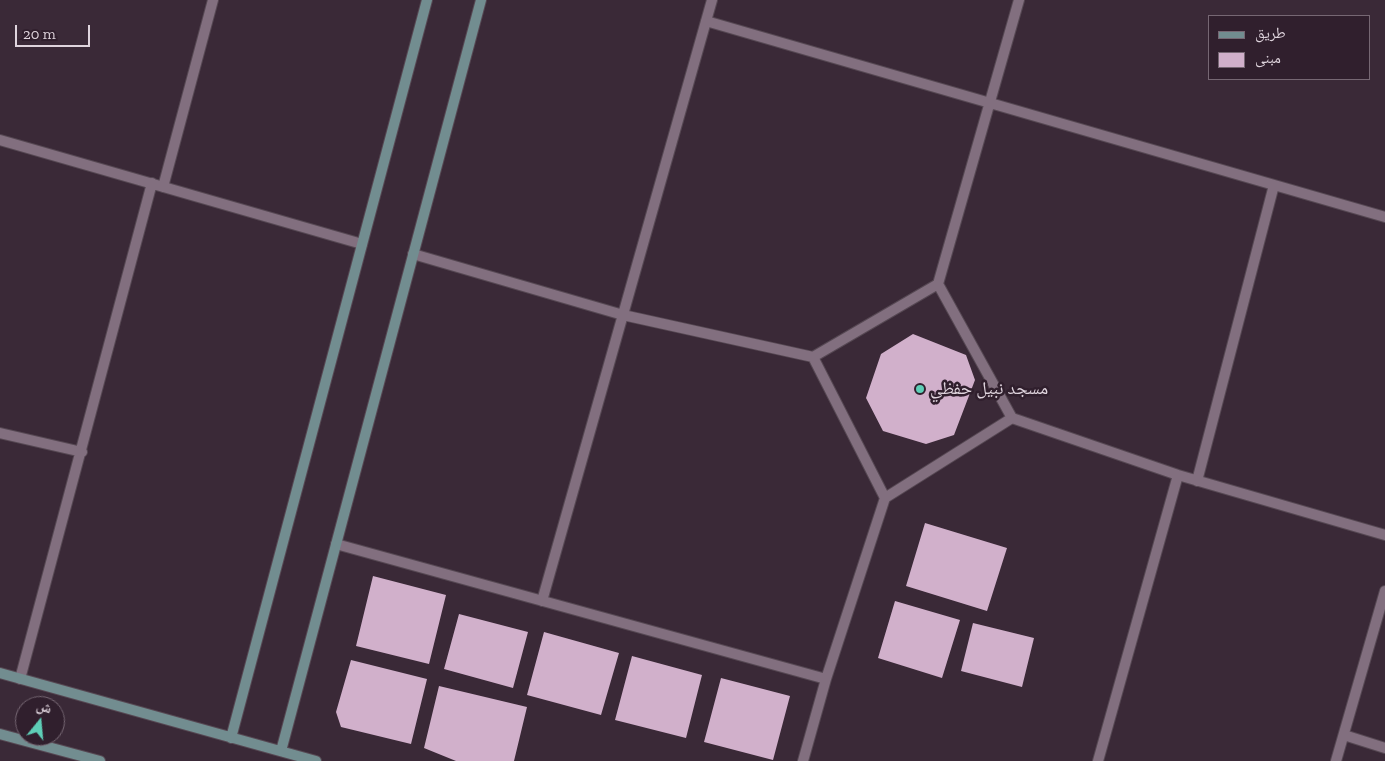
<!DOCTYPE html>
<html>
<head>
<meta charset="utf-8">
<style>
	body { margin:0 }
	#map { position:relative; width:1385px; height:761px; overflow:hidden; background:#3a2937; font-family:"Zilla Slab","Noto Naskh Arabic",serif }
	canvas { display:block }
	.legend { position:absolute; left:1208px; top:15px; width:162px; height:65px; box-sizing:border-box; background:#301f2d; border:1px solid #766773; margin:0; padding:6px 9px; list-style:none; font-size:15px; color:#dfd4dd }
	.legend li { display:flex; align-items:center; gap:10px; height:25px }
	.legend b { width:25px; border:1px solid #766773 }
	.north { position:absolute; left:15px; top:696px; width:50px; height:50px; box-sizing:border-box; background:#301f2d; border:1px solid #766773; border-radius:50%; rotate:17deg; font-size:14px; font-weight:700; line-height:20px; text-align:center; color:#dfd4dd }
	.north::after { content:''; display:block; margin:auto; width:18px; height:22px; background:#5eceb7; clip-path:polygon(50% 0,100% 100%,50% 72%,0 100%) }
	.scale { position:absolute; left:15px; top:25px; width:75px; height:22px; box-sizing:border-box; border:2px solid #dfd4dd; border-top:0; padding-left:6px; font-size:15px; line-height:18px; white-space:nowrap; color:#dfd4dd; -webkit-text-stroke:4px #301f2d; paint-order:stroke }
</style>
</head>
<body>
<div id="map">
<canvas width="1385" height="761"></canvas>
<ul class="legend">
<li><b style="height:6px;background:#728d90"></b>طريق</li>
<li><b style="height:14px;background:#d1b0cb"></b>مبنى</li>
</ul>
<div class="north">ش</div>
<div class="scale">20 m</div>
</div>
<script>
const context = document.querySelector('canvas').getContext('2d');
context.lineJoin = 'round';
function paint(path, color) { context.fillStyle = color; context.fill(path, 'evenodd'); }
const toPath = rows => new Path2D(rows.map(r => 'M' + r).join(''));
function stroke(path, color, width, dash) { context.strokeStyle = color; context.lineWidth = width; context.lineCap = dash ? 'butt' : 'round'; context.setLineDash(dash || []); context.stroke(path); }
function label(font, color, halo, rows, align = 'center') {
  context.font = font + ' "Zilla Slab","Noto Naskh Arabic",serif'; context.lineWidth = 5; context.setLineDash([]); context.textBaseline = 'middle'; context.strokeStyle = halo; context.fillStyle = color; for (const [text, x, y, turn = 0] of rows) {
    context.save(); context.translate(x, y); context.rotate((+turn || 0) * Math.PI / 180); context.textAlign = isNaN(turn) ? turn : align; if (halo) context.strokeText(text, 0, 0); context.fillText(text, 0, 0); context.restore();
  }
}
paint(toPath([
	[913,334,966,355,975,380,954,435,926,444,883,431,866,398,881,354],
	[925,523,1007,548,987,611,906,586],
	[373,576,446,595,429,664,356,646],
	[895,601,960,620,942,678,878,658],
	[459,614,528,632,513,688,444,669],
	[973,623,1034,638,1022,687,961,671],
	[544,632,619,653,601,715,527,695],
	[632,656,702,675,686,738,615,720],
	[351,660,427,679,411,744,341,727,336,712],
	[721,678,790,696,773,760,704,742],
	[439,686,527,707,514,761,456,761,424,748]
]), '#d1b0cb');
const street = toPath([
	[706,21,1385,217],
	[0,140,362,244],
	[163,187,213,0],
	[413,254,623,315,813,357],
	[938,284,1012,418,885,498,813,357,938,284,1019,0],
	[1012,418,1178,475,1385,535],
	[0,433,82,452],
	[1197,481,1274,185],
	[336,544,826,679],
	[542,601,712,0],
	[20,679,152,183],
	[1344,735,1385,748],
	[803,761,826,679,885,498],
	[1098,761,1178,475],
	[1336,761,1385,591]
]);
const secondary = toPath([
	[0,673,316,761],
	[0,734,100,761],
	[231,738,427,0],
	[281,751,481,0]
]);
stroke(street, '#564853', 12);
stroke(secondary, '#564853', 12);
stroke(street, '#826f7f', 10);
stroke(secondary, '#728d90', 10);
for (const [x, y, r, color] of [
	[920,389,5,"#5eceb7"]
]) { const dot = new Path2D(); dot.arc(x, y, r, 0, 2 * Math.PI); context.fillStyle = color; context.fill(dot); stroke(dot, '#301f2d', 2); }
label('18px', '#dfd4dd', '#301f2d', [
	["مسجد نبيل حفظي",930,389]
], 'left');
</script>
</body>
</html>
